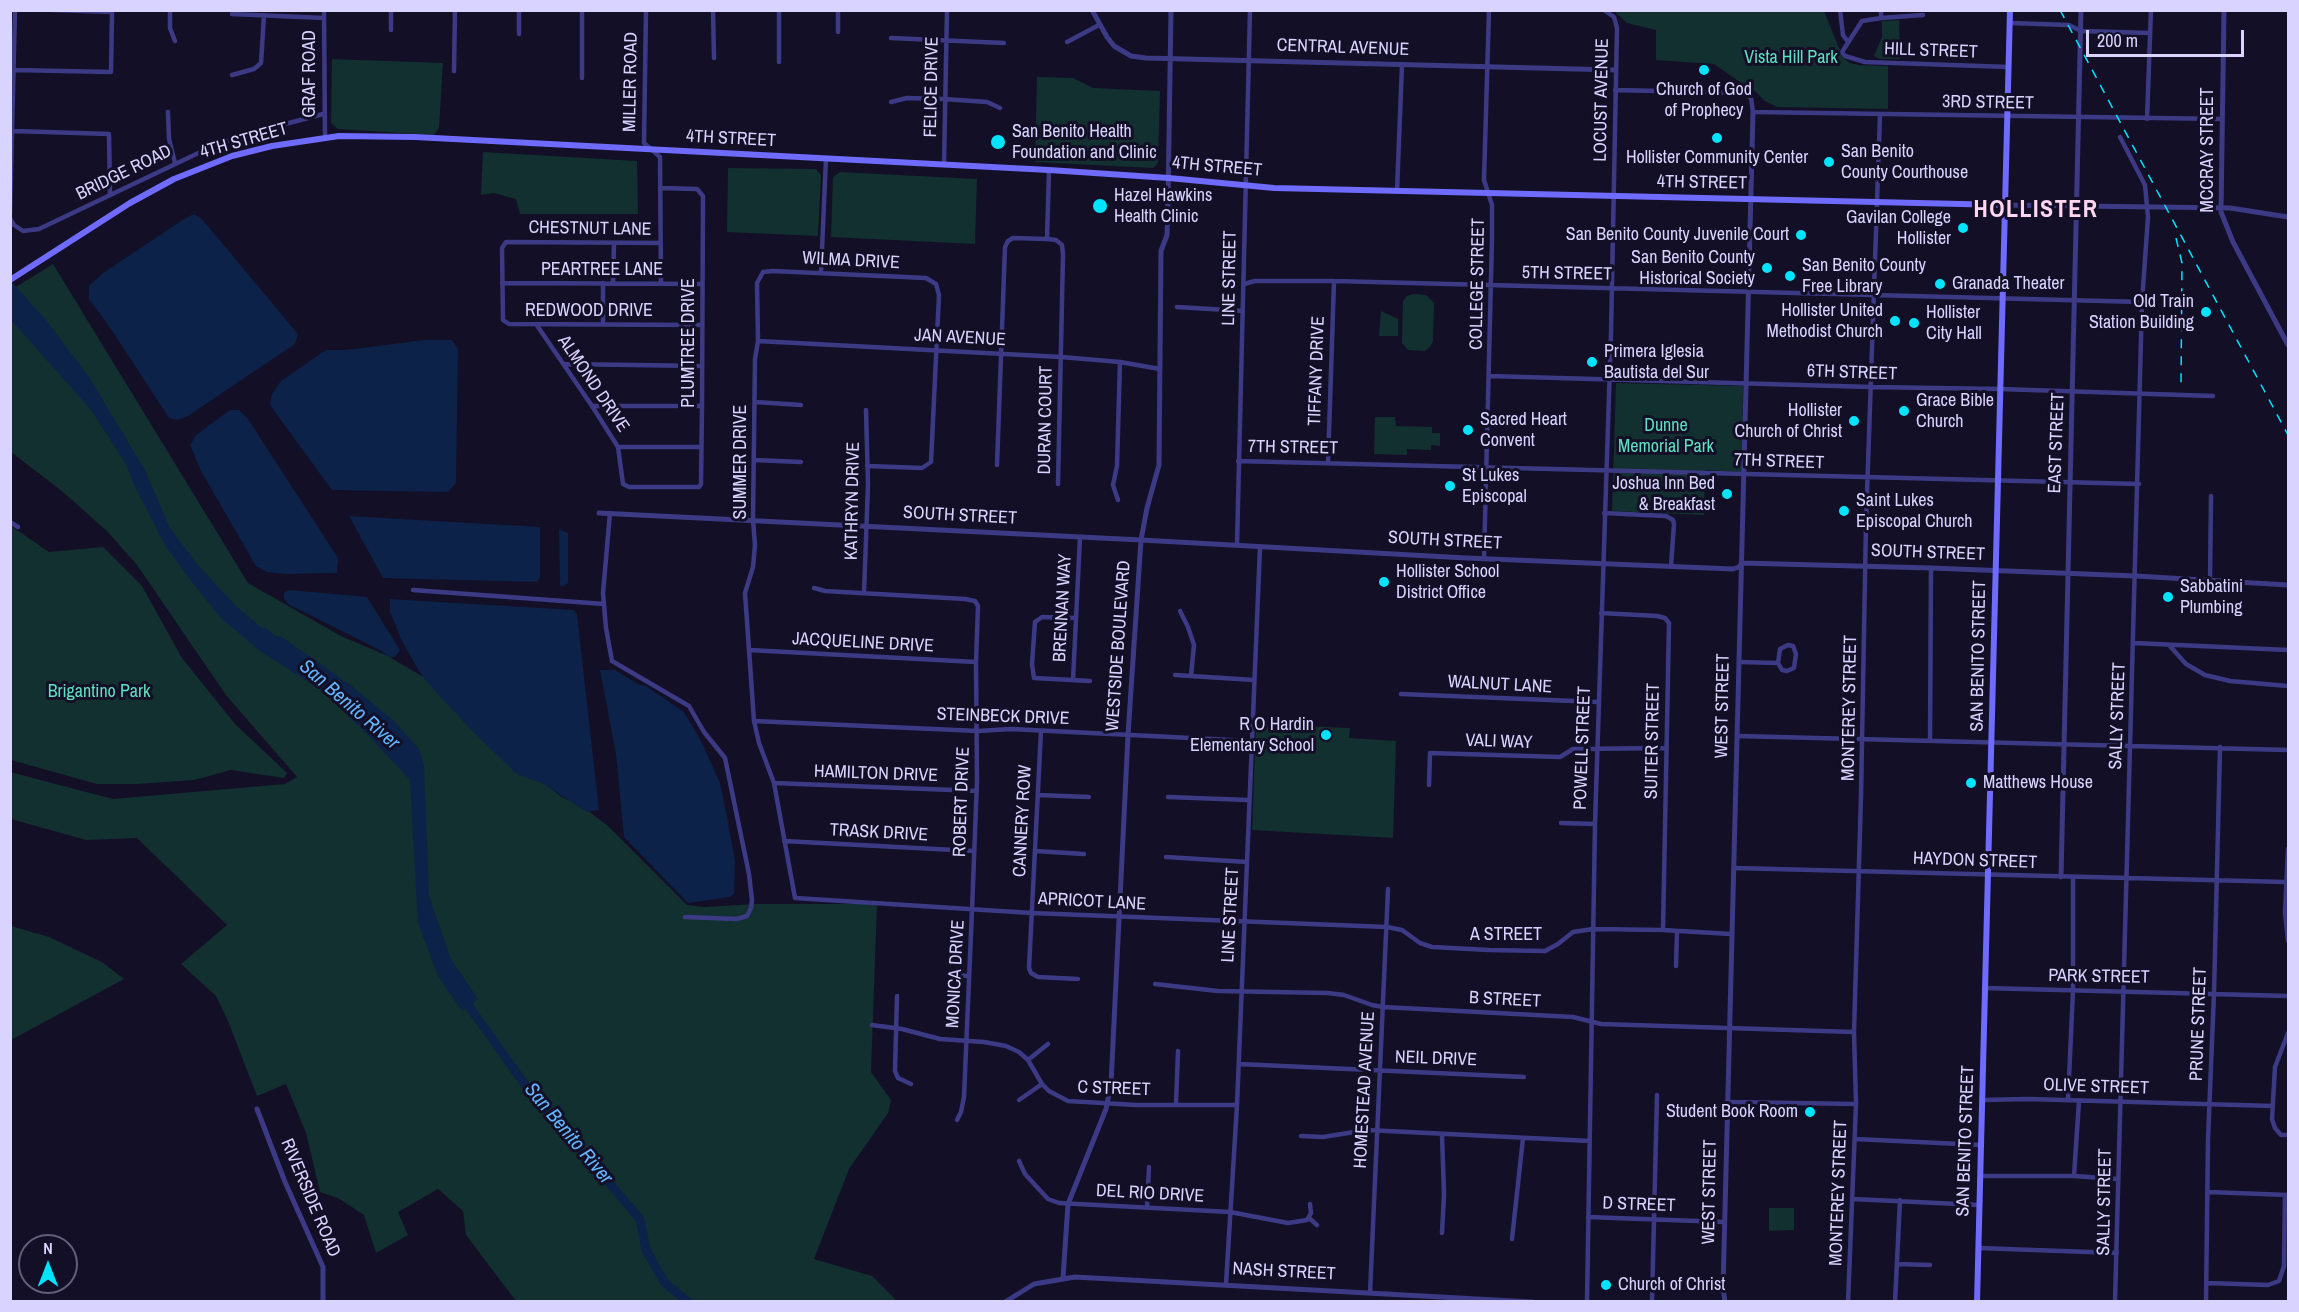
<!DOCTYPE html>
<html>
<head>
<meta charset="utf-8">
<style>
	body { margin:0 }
	#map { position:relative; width:2299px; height:1312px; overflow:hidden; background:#130f26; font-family:"Archivo Narrow",sans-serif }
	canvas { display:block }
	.frame { position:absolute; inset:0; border:12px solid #d9d4ff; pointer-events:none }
	.north { position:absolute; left:18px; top:1234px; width:60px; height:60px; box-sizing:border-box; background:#130f26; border:2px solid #625e7d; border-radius:50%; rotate:0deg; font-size:16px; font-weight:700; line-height:24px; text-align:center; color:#d9d4ff }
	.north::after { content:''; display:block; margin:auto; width:21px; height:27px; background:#00e5ff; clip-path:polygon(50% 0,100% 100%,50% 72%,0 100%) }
	.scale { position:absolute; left:2086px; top:30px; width:158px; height:27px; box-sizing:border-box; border:3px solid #d9d4ff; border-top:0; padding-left:8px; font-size:18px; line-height:21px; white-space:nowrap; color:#d9d4ff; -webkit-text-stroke:4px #130f26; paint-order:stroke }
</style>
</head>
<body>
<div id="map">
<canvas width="2299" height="1312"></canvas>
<div class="frame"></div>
<div class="north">N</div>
<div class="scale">200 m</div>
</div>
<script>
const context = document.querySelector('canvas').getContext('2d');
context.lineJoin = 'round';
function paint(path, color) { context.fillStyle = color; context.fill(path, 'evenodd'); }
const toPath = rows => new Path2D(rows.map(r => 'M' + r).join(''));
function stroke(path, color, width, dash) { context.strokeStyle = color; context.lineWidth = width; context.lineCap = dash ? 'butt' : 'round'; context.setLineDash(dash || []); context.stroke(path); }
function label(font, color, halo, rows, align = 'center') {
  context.font = font + ' "Archivo Narrow",sans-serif'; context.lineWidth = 6; context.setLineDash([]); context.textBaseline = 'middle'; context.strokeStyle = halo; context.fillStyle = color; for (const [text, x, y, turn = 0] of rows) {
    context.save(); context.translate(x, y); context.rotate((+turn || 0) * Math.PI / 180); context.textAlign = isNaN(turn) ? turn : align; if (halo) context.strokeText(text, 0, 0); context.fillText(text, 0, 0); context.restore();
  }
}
paint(toPath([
	[1614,11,1824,11,1843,58,1850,63,1859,65,1888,66,1888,109,1777,107,1765,101,1754,90,1747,87,1714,64,1656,60,1656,30,1627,23],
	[1899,20,1900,59,1880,59,1874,56,1882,37,1882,21],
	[332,59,443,63,439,128,434,135,338,129,331,123],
	[1037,77,1073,78,1093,88,1160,91,1158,163,1153,168,1035,162],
	[483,152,637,161,638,214,520,214,516,199,494,193,481,195],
	[728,168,816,169,821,175,818,236,727,232],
	[840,172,977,179,975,244,831,237,833,177],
	[53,264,248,583,341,636,388,656,425,678,512,760,562,797,587,810,608,826,687,905,703,907,756,904,877,904,871,1072,891,1100,888,1113,849,1169,814,1259,872,1276,897,1301,516,1301,466,1235,463,1211,438,1189,398,1212,408,1235,376,1253,364,1215,338,1198,320,1192,306,1133,286,1084,257,1096,228,1021,216,996,181,964,227,925,137,838,86,840,11,819,10,772,113,799,285,784,297,777,226,695,137,565,108,532,63,492,11,452,11,290],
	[1414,294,1426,295,1434,303,1433,341,1430,347,1425,351,1408,350,1402,343,1403,301,1407,296],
	[1381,311,1398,319,1398,336,1379,336],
	[1616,383,1743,386,1742,472,1705,470,1704,515,1612,511],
	[1375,417,1395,417,1396,426,1432,427,1432,433,1440,433,1440,446,1431,445,1431,450,1407,449,1407,455,1374,454],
	[11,526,49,552,103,547,142,586,182,658,235,724,287,773,284,778,231,770,194,780,137,784,97,784,11,760],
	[1256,724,1350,728,1349,738,1396,741,1393,838,1252,830],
	[11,926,49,937,102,962,124,979,11,1040],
	[1769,1208,1794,1208,1794,1230,1769,1231]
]), '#12302f');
paint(toPath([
	[194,214,202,219,298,334,295,344,188,416,177,420,169,418,109,326,89,299,89,286,103,273,184,219],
	[11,281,46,320,89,377,145,470,170,528,197,564,237,607,262,628,266,628,275,636,282,637,353,687,395,722,419,749,424,766,429,896,451,959,478,999,462,1011,438,976,418,923,410,780,369,736,324,692,260,651,221,618,195,586,166,547,134,485,126,464,91,410,11,320],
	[425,340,452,340,458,349,456,483,448,492,332,490,272,408,270,403,272,394,281,381,326,350,346,350],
	[230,410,239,410,248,419,338,558,337,573,285,574,267,572,256,566,202,473,190,445,196,435],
	[349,516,540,527,540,578,537,582,383,578],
	[559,529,568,533,568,583,564,586,560,586],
	[289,590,367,597,400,650,395,657,389,657,380,650,288,604,284,599,284,593],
	[390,599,573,610,577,614,599,810,587,812,542,783,518,775,475,734,426,681,419,671,402,641,390,612],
	[600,670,615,670,638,684,646,686,684,712,701,741,720,783,724,802,735,860,734,894,730,897,688,903,624,837,616,754]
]), '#0c2248');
stroke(toPath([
	[463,998,463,1003,468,1005,526,1086,640,1219,646,1250,665,1283,688,1302]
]), '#0c2248', 9);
stroke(toPath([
	[170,10,170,28,175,41],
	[324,10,325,137],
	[391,10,391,30],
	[519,10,519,34],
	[646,10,644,143,660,157,661,284],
	[713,10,714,58],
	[1840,10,1843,35,1848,42],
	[1881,10,1881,18,1923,15],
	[232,14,324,18],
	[1881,18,1862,21,1842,52,1845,56,1865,62,2009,67],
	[2010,23,2069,25,2081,31,2150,33],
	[838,32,838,10],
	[891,38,1004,43],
	[1067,42,1099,25],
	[779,62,779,10],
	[15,70,111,72,112,12,53,10],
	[454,71,455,10],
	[232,75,254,69,261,63,264,15],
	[582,78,582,10],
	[1615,90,1744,93,1751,98,1753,112,2222,119],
	[891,102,907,98,944,99,987,102,1000,108],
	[168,112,169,139,175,163],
	[2147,119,2151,10],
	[14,131,109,134,110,195],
	[944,165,947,10],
	[1049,170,1047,239,1056,240,1062,245,1063,254,1058,484],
	[1397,191,1402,65],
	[10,214,15,10],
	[10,218,14,225,23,231,39,229,211,147,244,135,323,114],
	[661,243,506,242,502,248,503,320,509,324,702,325],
	[821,273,826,158],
	[502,283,702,284],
	[613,283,614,243],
	[1244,284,1255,281,1334,281,2142,302],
	[1177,307,1243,311],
	[536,324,592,406,618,447,623,484,629,487,699,487,701,484,702,406,703,196,697,189,660,188],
	[603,324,603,283],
	[758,341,1061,357,1120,362,1160,369],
	[564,364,702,366],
	[1489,376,1871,387,2000,389,2213,396],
	[755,402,801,405],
	[592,406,702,406],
	[618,447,701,447],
	[755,460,801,462],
	[1238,461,2139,484],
	[1328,463,1334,281],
	[997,465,1005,247,1008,241,1013,238,1047,239],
	[867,466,922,468,931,462,939,295,936,284,926,278,773,271,763,272,757,283,758,341,755,359,753,520,755,545,753,567,745,593,754,721,759,743,774,783,795,898,1032,913,1387,927,1402,930,1420,943,1432,947,1489,950,1545,951,1558,944,1573,932,1593,929,1663,930,1731,934],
	[1118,500,1113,485,1117,466,1120,362],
	[610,513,603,593,606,628,612,661,689,706,704,732,725,758,749,874,752,900,751,908,747,916,737,919,685,917],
	[1604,513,1666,516,1673,520,1674,524,1671,566],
	[10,522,18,527],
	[1237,545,1250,10],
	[1484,559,1492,238,1492,205,1484,180,1489,10],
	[2210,582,2211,496],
	[814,588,825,591,965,599,975,601,978,606,976,662,977,781,972,910,964,1097,961,1112,957,1120],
	[413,590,604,604],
	[864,593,868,484,866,410],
	[1180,611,1188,627,1194,645,1191,676],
	[1601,613,1657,616,1665,618,1669,623,1663,930],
	[1075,618,1042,617,1035,622,1032,664,1034,678,1090,681],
	[2134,643,2288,650],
	[1788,645,1793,646,1796,654,1794,668,1787,671,1782,670,1778,663,1780,649,1788,645],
	[2169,645,2186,664,2205,675,2230,681,2288,686],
	[749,650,976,662],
	[1739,662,1778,663],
	[1175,675,1254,680],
	[1073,680,1080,537],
	[1401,694,1598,702],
	[754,721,978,731,1011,729,1251,741],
	[1041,731,1029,968,1031,973,1038,977,1078,979],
	[1738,736,2288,750],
	[1930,741,1931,568],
	[774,783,977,791],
	[1429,785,1430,753,1560,757,1573,749,1666,748],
	[1038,795,1089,797],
	[1168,797,1248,800],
	[1561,823,1595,824],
	[784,841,973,851],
	[2288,849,2285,912,2288,941],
	[1035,851,1084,854],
	[1166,857,1247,862],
	[1734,868,2286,882],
	[1676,966,1677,932],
	[954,975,969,976],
	[1155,984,1218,991,1328,993,1344,995,1372,1005,1383,1007,1573,1017,1601,1024,1854,1032],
	[1984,988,2288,996],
	[897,996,895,1071,898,1078,911,1084],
	[872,1025,902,1029,940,1039,984,1042,1006,1046,1019,1052,1028,1060,1042,1084,1049,1091,1068,1101,1136,1105,1237,1105],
	[2288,1033,2275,1067,2272,1119,2275,1128,2281,1135,2288,1135],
	[1028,1060,1048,1044],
	[1239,1064,1524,1077],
	[1019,1100,1042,1084],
	[1982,1100,2028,1099,2273,1106],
	[2068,1100,2073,990,2073,877],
	[1727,1102,1856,1104],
	[1176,1104,1178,1051],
	[1301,1136,1323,1137,1367,1130,1590,1141],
	[1855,1139,1981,1145],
	[1019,1161,1025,1174,1036,1186,1048,1199,1059,1203,1230,1212,1288,1223,1307,1220,1311,1213,1310,1204],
	[1980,1176,2074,1176,2118,1179],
	[2074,1176,2079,1101],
	[2209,1192,2288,1195],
	[1853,1199,1979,1205],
	[1147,1207,1149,1167],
	[1588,1217,1724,1222],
	[1309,1218,1317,1225],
	[1442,1233,1444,1195,1442,1134],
	[1512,1239,1523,1138],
	[1978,1248,2117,1253],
	[1897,1264,1930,1265],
	[2207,1283,2268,1285,2279,1281,2284,1266,2285,1195],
	[1226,1284,1237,1105,1260,547],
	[1370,1293,1388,889],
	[1587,1302,1595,824,1611,334,1617,28,1614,17,1604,10],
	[1652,1302,1657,1095],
	[1848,1302,1856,1104,1854,1032,1861,796,1866,523,1880,115],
	[1895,1302,1900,1200],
	[2115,1302,2142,302,2148,217,2145,185,2120,137],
	[2206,1302,2208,1139,2214,993,2220,747]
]), '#3d3a85', 4.5);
stroke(toPath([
	[1092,10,1107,37,1114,46,1131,56,1146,58,1615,70],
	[2224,10,2221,212,2233,242,2288,345],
	[2004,205,2230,208,2288,217],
	[599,513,1141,540,1466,558,1733,569,1739,567,1742,563,1931,568,2136,576,2288,585],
	[2061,877,2081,10],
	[257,1109,285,1182,323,1267,323,1302],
	[1063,1278,1068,1204,1106,1109,1111,1084,1128,735,1141,540,1147,508,1159,465,1161,251,1167,235,1168,202,1171,10],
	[1005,1302,1034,1284,1075,1277,1532,1302],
	[1725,1302,1723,1288,1753,112]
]), '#3d3a85', 5);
stroke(toPath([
	[10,280,130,203,174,179,232,156,272,146,339,136,415,137,1049,170,1169,178,1274,188,2004,205],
	[1977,1302,2010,10]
]), '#6f6bff', 6);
stroke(toPath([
	[2060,10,2288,435],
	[2176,238,2182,263,2181,384]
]), '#00e5ff', 1.5, [9, 8]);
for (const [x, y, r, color] of [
	[1704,70,6,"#00e5ff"],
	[1717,138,6,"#00e5ff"],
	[998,142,8,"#00e5ff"],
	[1829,162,6,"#00e5ff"],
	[1100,206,8,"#00e5ff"],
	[1963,228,6,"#00e5ff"],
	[1801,235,6,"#00e5ff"],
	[1767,268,6,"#00e5ff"],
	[1790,276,6,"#00e5ff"],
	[1940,284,6,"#00e5ff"],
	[2206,312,6,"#00e5ff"],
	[1895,321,6,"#00e5ff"],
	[1914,323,6,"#00e5ff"],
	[1592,362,6,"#00e5ff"],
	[1904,411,6,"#00e5ff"],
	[1854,421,6,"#00e5ff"],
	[1468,430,6,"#00e5ff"],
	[1450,486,6,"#00e5ff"],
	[1727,494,6,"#00e5ff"],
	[1844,511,6,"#00e5ff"],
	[1384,582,6,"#00e5ff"],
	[2168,597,6,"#00e5ff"],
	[1326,735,6,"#00e5ff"],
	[1971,783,6,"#00e5ff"],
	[1810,1112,6,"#00e5ff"],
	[1606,1285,6,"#00e5ff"]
]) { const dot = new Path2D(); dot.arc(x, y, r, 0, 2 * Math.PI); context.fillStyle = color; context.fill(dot); stroke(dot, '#130f26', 2); }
label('18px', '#d9d4ff', '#130f26', [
	["CENTRAL AVENUE",1343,48,2],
	["HILL STREET",1931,51,2],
	["GRAF ROAD",310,74,-90],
	["MILLER ROAD",631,82,-89],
	["FELICE DRIVE",932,87,-89],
	["LOCUST AVENUE",1602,100,-89],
	["3RD STREET",1988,103,1],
	["4TH STREET",731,139,3],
	["4TH STREET",244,141,-16],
	["MCCRAY STREET",2208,150,-90],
	["4TH STREET",1217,167,5],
	["BRIDGE ROAD",124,173,-26],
	["4TH STREET",1702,183,1],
	["CHESTNUT LANE",590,229,1],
	["WILMA DRIVE",851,261,3],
	["PEARTREE LANE",602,270],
	["5TH STREET",1567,274,1],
	["LINE STREET",1230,278,-89],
	["COLLEGE STREET",1478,284,-89],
	["REDWOOD DRIVE",589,311],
	["JAN AVENUE",960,338,3],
	["PLUMTREE DRIVE",689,343,-90],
	["TIFFANY DRIVE",1317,371,-88],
	["6TH STREET",1852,373,2],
	["ALMOND DRIVE",593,384,56],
	["DURAN COURT",1046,420,-89],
	["EAST STREET",2057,443,-88],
	["7TH STREET",1293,448,1],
	["SUMMER DRIVE",741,462,-90],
	["7TH STREET",1779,462,2],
	["KATHRYN DRIVE",853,501,-89],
	["SOUTH STREET",960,516,3],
	["SOUTH STREET",1445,541,3],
	["SOUTH STREET",1928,553,2],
	["BRENNAN WAY",1063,608,-87],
	["JACQUELINE DRIVE",863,643,3],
	["WESTSIDE BOULEVARD",1119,646,-86],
	["SAN BENITO STREET",1979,656,-89],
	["WALNUT LANE",1500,685,3],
	["WEST STREET",1723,706,-89],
	["MONTEREY STREET",1850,708,-89],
	["SALLY STREET",2118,716,-88],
	["STEINBECK DRIVE",1003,717,2],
	["SUITER STREET",1653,741,-89],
	["VALI WAY",1499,742,2],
	["POWELL STREET",1583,748,-88],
	["HAMILTON DRIVE",876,774,2],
	["ROBERT DRIVE",962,802,-88],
	["CANNERY ROW",1023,821,-87],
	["TRASK DRIVE",879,833,3],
	["HAYDON STREET",1975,861,2],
	["APRICOT LANE",1092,902,3],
	["LINE STREET",1231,915,-87],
	["A STREET",1506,935],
	["MONICA DRIVE",956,974,-87],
	["PARK STREET",2099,977,1],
	["B STREET",1505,1000,3],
	["PRUNE STREET",2199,1024,-88],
	["NEIL DRIVE",1436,1059,2],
	["OLIVE STREET",2096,1087,2],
	["C STREET",1114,1089,2],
	["HOMESTEAD AVENUE",1365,1090,-87],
	["SAN BENITO STREET",1966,1141,-88],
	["WEST STREET",1710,1192,-89],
	["MONTEREY STREET",1839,1193,-88],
	["DEL RIO DRIVE",1150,1194,3],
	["RIVERSIDE ROAD",310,1198,67],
	["SALLY STREET",2105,1202,-89],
	["D STREET",1639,1205,2],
	["NASH STREET",1284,1272,3]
]);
label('18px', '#5fe0c0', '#130f26', [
	["Vista Hill Park",1791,58],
	["Dunne",1666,426],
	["Memorial Park",1666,447],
	["Brigantino Park",99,692]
]);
label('18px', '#d9d4ff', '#130f26', [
	["Church of God",1704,90,"center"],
	["of Prophecy",1704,111,"center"],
	["San Benito Health",1012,132],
	["Foundation and Clinic",1012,153],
	["San Benito",1841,152],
	["County Courthouse",1841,173],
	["Hollister Community Center",1717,158,"center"],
	["Hazel Hawkins",1114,196],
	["Health Clinic",1114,217],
	["Gavilan College",1951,218,"right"],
	["Hollister",1951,239,"right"],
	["San Benito County Juvenile Court",1789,235,"right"],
	["San Benito County",1755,258,"right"],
	["Historical Society",1755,279,"right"],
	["San Benito County",1802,266],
	["Free Library",1802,287],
	["Granada Theater",1952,284],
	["Old Train",2194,302,"right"],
	["Station Building",2194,323,"right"],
	["Hollister United",1883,311,"right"],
	["Methodist Church",1883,332,"right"],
	["Hollister",1926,313],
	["City Hall",1926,334],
	["Primera Iglesia",1604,352],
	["Bautista del Sur",1604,373],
	["Grace Bible",1916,401],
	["Church",1916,422],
	["Hollister",1842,411,"right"],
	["Church of Christ",1842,432,"right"],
	["Sacred Heart",1480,420],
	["Convent",1480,441],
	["St Lukes",1462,476],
	["Episcopal",1462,497],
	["Joshua Inn Bed",1715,484,"right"],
	["& Breakfast",1715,505,"right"],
	["Saint Lukes",1856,501],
	["Episcopal Church",1856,522],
	["Hollister School",1396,572],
	["District Office",1396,593],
	["Sabbatini",2180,587],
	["Plumbing",2180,608],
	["R O Hardin",1314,725,"right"],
	["Elementary School",1314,746,"right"],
	["Matthews House",1983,783],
	["Student Book Room",1798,1112,"right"],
	["Church of Christ",1618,1285]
], 'left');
label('italic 20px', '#62b6ff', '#130f26', [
	["San Benito River",349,705,41],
	["San Benito River",568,1134,50]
]);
context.letterSpacing = '1.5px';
label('bold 24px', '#ffd6f0', '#130f26', [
	["HOLLISTER",2036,211]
]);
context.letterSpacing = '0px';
</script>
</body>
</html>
